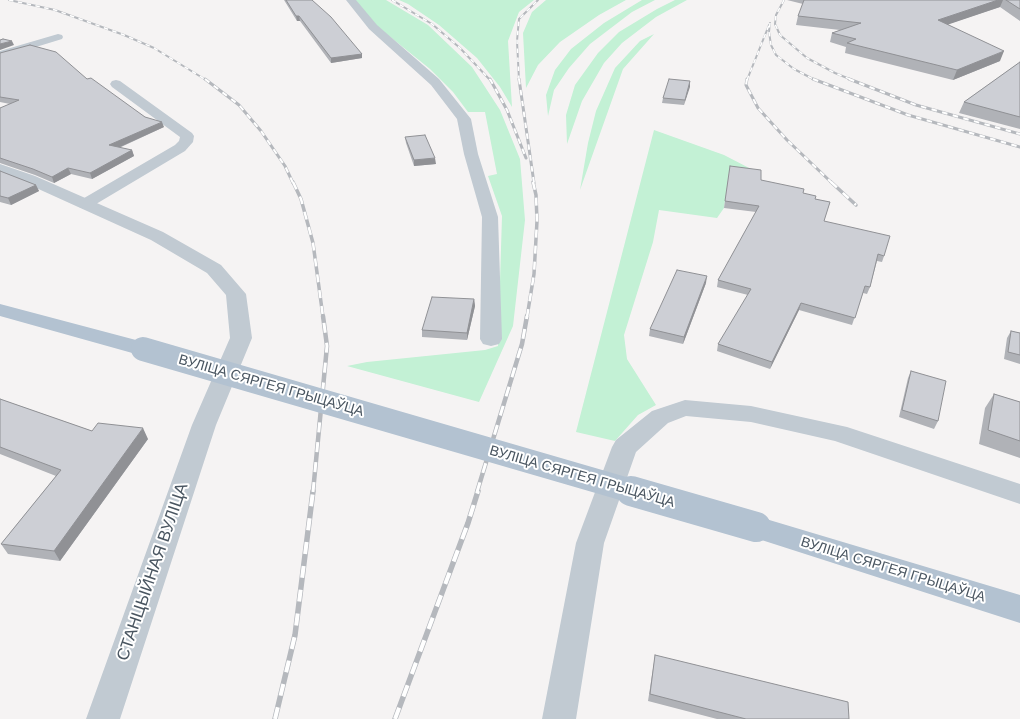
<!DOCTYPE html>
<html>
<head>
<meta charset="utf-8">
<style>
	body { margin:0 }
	canvas { display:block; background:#f5f3f3 }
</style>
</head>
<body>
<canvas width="1020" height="719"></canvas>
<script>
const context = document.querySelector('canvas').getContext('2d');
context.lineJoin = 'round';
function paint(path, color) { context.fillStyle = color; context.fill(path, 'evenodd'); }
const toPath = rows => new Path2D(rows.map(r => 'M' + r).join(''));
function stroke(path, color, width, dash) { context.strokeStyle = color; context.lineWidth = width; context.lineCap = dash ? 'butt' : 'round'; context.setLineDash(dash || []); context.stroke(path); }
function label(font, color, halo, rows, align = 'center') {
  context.font = font + ' Helvetica,sans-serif'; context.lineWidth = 4; context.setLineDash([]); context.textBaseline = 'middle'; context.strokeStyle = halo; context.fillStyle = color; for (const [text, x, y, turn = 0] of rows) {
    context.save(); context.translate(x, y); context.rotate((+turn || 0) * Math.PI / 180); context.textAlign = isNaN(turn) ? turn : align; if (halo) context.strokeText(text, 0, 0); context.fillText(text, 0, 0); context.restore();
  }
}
paint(toPath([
	[354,0,386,0,391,3,428,25,472,67,500,110,520,159,525,220,513,326,479,402,347,366,367,362,485,350,498,346,502,216,488,176,497,174,485,112,468,112,453,92,430,69,378,27],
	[399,0,534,0,519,12,508,41,512,107,500,87,477,58,439,25,408,4],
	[546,0,626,0,599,15,560,42,538,65,526,88,523,33,532,12],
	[642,0,655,0,632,12,590,44,569,68,554,90,548,116,546,95,555,70,571,49,604,23],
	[675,0,687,0,656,17,622,43,604,63,582,101,567,144,566,115,575,85,598,53,619,32,657,9],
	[654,34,623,69,580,190,588,143,596,111,615,68,640,41],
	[654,130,724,155,753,170,729,173,724,208,717,218,659,210,653,242,624,335,627,359,656,405,638,415,615,441,576,432]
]), '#c3f1d5');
paint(toPath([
	[346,0,356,0,377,25,439,79,471,119,478,154,498,217,502,339,499,344,491,346,483,344,480,339,482,217,464,154,457,119,431,85,369,29,346,0],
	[58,34,62,35,63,37,62,39,0,58,0,51,58,34],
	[116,80,120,81,192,133,194,136,193,142,185,151,91,207,85,209,79,207,77,204,79,201,175,145,179,141,180,137,112,87,110,84,112,81,116,80],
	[685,400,751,406,847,427,1020,484,1020,504,835,441,751,422,686,416,668,423,636,452,604,543,576,719,542,719,576,543,612,447,616,440,652,411,685,400]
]), '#c1cad2');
paint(toPath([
	[0,164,35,176,163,232,221,265,246,294,252,338,216,425,120,719,86,719,192,425,230,338,226,295,207,273,151,240,23,182,0,174,0,164]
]), '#c1cad2');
paint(toPath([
	[0,304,151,344,154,349,151,354,143,356,0,316,0,304],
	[756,516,1020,595,1020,623,746,535,742,527,746,519,756,516]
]), '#b3c2d1');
const railFar4 = toPath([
	[9,0,55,10,124,35,154,48,206,80],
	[392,0,432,24,460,48,490,80],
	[784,0,776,15,775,24,780,35,807,58,835,73,852,80],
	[770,23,769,32,771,45,776,55,794,69,815,80],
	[519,80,517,41,519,19,538,0],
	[747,80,769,25]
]);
const railFar3 = toPath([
	[205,79,239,105,261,131,285,166,293,183],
	[490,79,507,110,526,158],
	[519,79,534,183],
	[747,79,746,85,758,108,787,140,832,183],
	[813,79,908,115,1020,147],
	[849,79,916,105,1020,134]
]);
const railFar2 = toPath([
	[293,182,301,199,313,243,323,317],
	[831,182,856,205],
	[527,317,534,274,537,221,536,195,533,182]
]);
const railFar1 = toPath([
	[313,492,327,346,323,316],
	[477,492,522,344,527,316]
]);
const rail = toPath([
	[275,719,295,635,313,491],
	[395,719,468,523,478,491]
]);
stroke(railFar4, '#b5b8bd', 2);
stroke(railFar3, '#b5b8bd', 3);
stroke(railFar2, '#b5b8bd', 3.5);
stroke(railFar1, '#b5b8bd', 4.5);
stroke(rail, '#b5b8bd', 5.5);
stroke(railFar4, '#fff', 1.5, [4.5]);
stroke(railFar3, '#fff', 2, [5.5]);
stroke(railFar2, '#fff', 2.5, [8]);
stroke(railFar1, '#fff', 3, [10]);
stroke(rail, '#fff', 4, [12]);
stroke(toPath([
	[143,349,635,492]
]), '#b3c2d1', 24);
stroke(toPath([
	[631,491,756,527]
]), '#b3c2d1', 30);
paint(toPath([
	[284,0,312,0,362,54,362,58,331,63,300,21,297,21],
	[787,0,1020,0,1020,21,1000,7,948,24,1000,61,953,80,845,53,846,47,830,42,832,33,840,30,796,25,798,16,803,4],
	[0,53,87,79,145,117,164,127,119,148,132,150,134,156,92,179,71,174,54,183,35,175,0,163,0,108,10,104,0,102],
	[1020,62,1020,129,959,113,964,102],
	[690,81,684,105,662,103,663,98],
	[405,137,436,164,414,166,406,143],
	[730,166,761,180,803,194,815,199,830,202,824,221,884,256,882,262,877,261,870,287,867,294,863,293,852,325,799,310,770,369,717,351,718,344,748,295,717,287,718,280,756,212,724,208],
	[0,171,36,185,39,191,11,205,0,202],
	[706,283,683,344,649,336,650,329],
	[474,299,475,306,467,340,422,337,422,330],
	[1011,331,1020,333,1020,364,1004,359,1007,338],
	[911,371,938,421,934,429,899,417,908,378],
	[994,394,1020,402,1020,458,979,444,985,408],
	[0,399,92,431,148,439,60,561,8,554,1,544,56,476,0,454],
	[655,655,849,719,717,719,648,701,654,662]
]), '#b0b2b7');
paint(toPath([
	[998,0,1003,0,1000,7,935,29,938,20],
	[296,16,299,16,300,21,297,21],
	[12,41,14,45,0,50,0,44],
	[1004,51,1000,61,953,80,957,70],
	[362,54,362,58,331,63,331,58],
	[690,81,690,87,684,105,685,100],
	[162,122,164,127,111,151,109,145],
	[132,150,134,156,92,179,90,173],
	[435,158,436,164,414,166,414,160],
	[68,168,71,174,54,183,52,177],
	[36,185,39,191,11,205,8,198],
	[707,276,706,283,683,344,684,337],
	[474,299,475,306,467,340,467,333],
	[801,303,799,310,770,369,772,362],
	[143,428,148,439,60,561,54,551]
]), '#909195');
const building = toPath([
	[286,0,312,0,331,17,362,54,331,58,299,16,296,16,286,0],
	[804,0,998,0,938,20,1004,51,957,70,847,43,856,39,832,33,861,23,798,16,804,0],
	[1006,0,1020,0,1020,9,1006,0],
	[3,39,12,41,0,44,0,40,3,39],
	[30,45,56,52,87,79,91,78,145,117,162,122,109,145,132,150,90,173,68,168,52,177,33,169,0,158,0,108,19,100,0,97,0,53,30,45],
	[1020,62,1020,117,964,102,1020,62],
	[669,79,690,81,685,100,663,98,669,79],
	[425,135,435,158,414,160,405,137,425,135],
	[730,166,761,170,761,180,804,189,803,193,816,196,815,199,830,202,824,221,890,236,884,256,878,254,870,287,865,286,855,318,801,303,772,362,718,344,751,289,718,280,759,206,725,201,730,166],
	[0,171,36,185,8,198,0,196,0,171],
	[677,270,707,276,684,337,650,329,677,270],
	[432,297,474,299,467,333,422,330,432,297],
	[1011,331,1020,333,1020,355,1008,352,1011,331],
	[911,371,946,381,938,421,902,410,911,371],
	[994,394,1020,402,1020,441,988,430,994,394],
	[0,399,92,431,98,423,143,428,54,551,1,544,61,470,0,447,0,399],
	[655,655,848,702,849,719,746,719,650,694,655,655]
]);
paint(building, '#cdcfd5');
stroke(building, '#909195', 1);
label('14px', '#4a5661', '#fff', [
	["ВУЛІЦА СЯРГЕЯ ГРЫЦАЎЦА",271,386,16],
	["ВУЛІЦА СЯРГЕЯ ГРЫЦАЎЦА",582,477,16],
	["ВУЛІЦА СЯРГЕЯ ГРЫЦАЎЦА",893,570,17]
]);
label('17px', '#4a5661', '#fff', [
	["СТАНЦЫЙНАЯ ВУЛІЦА",153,572,-71]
]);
</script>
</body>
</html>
